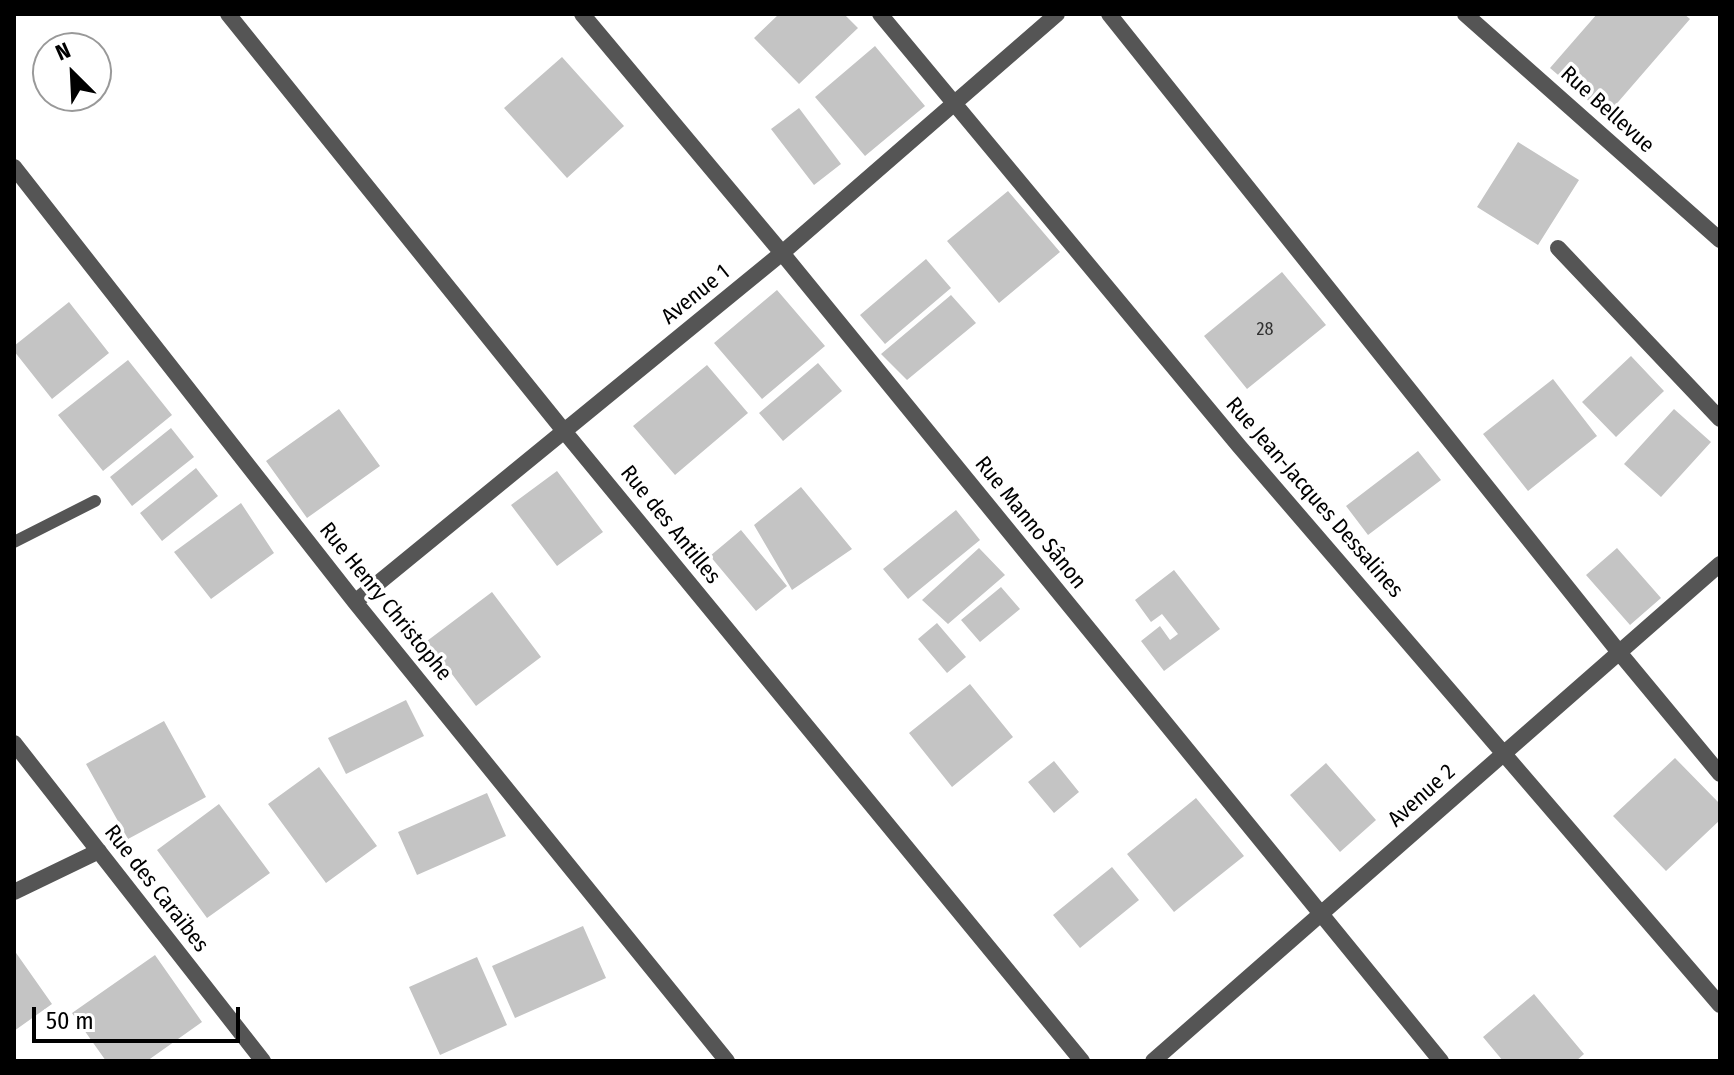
<!DOCTYPE html>
<html>
<head>
<meta charset="utf-8">
<style>
	body { margin:0 }
	#map { position:relative; width:1734px; height:1075px; overflow:hidden; background:#fff; font-family:"Fira Sans Condensed",sans-serif }
	canvas { display:block }
	.frame { position:absolute; inset:0; border:16px solid #000; pointer-events:none }
	.north { position:absolute; left:32px; top:32px; width:80px; height:80px; box-sizing:border-box; background:#fff; border:2px solid #999; border-radius:50%; rotate:336deg; font-size:22px; font-weight:700; line-height:32px; text-align:center; color:#000 }
	.north::after { content:''; display:block; margin:auto; width:28px; height:36px; background:#000; clip-path:polygon(50% 0,100% 100%,50% 72%,0 100%) }
	.scale { position:absolute; left:32px; top:1007px; width:208px; height:36px; box-sizing:border-box; border:4px solid #000; border-top:0; padding-left:10px; font-size:24px; line-height:28px; white-space:nowrap; color:#000; -webkit-text-stroke:6px #fff; paint-order:stroke }
</style>
</head>
<body>
<div id="map">
<canvas width="1734" height="1075"></canvas>
<div class="frame"></div>
<div class="north">N</div>
<div class="scale">50 m</div>
</div>
<script>
const context = document.querySelector('canvas').getContext('2d');
context.lineJoin = 'round';
function paint(path, color) { context.fillStyle = color; context.fill(path, 'evenodd'); }
const toPath = rows => new Path2D(rows.map(r => 'M' + r).join(''));
function stroke(path, color, width, dash) { context.strokeStyle = color; context.lineWidth = width; context.lineCap = dash ? 'butt' : 'round'; context.setLineDash(dash || []); context.stroke(path); }
function label(font, color, halo, rows, align = 'center') {
  context.font = font + ' "Fira Sans Condensed",sans-serif'; context.lineWidth = 7; context.setLineDash([]); context.textBaseline = 'middle'; context.strokeStyle = halo; context.fillStyle = color; for (const [text, x, y, turn = 0] of rows) {
    context.save(); context.translate(x, y); context.rotate((+turn || 0) * Math.PI / 180); context.textAlign = isNaN(turn) ? turn : align; if (halo) context.strokeText(text, 0, 0); context.fillText(text, 0, 0); context.restore();
  }
}
paint(toPath([
	[779,14,844,14,858,28,799,84,754,38],
	[1597,14,1684,14,1690,19,1606,116,1550,68],
	[875,46,925,106,865,156,815,97],
	[562,57,624,126,567,178,504,108],
	[799,108,841,164,814,185,771,129],
	[1518,142,1579,180,1538,245,1477,207],
	[1008,191,1060,252,999,303,947,241],
	[926,259,951,288,885,344,860,315],
	[1282,272,1326,325,1247,389,1204,336],
	[777,290,825,346,762,399,714,343],
	[951,295,976,323,907,380,881,354],
	[69,302,109,353,52,399,14,351,14,346],
	[1631,356,1664,391,1616,437,1582,402],
	[128,360,172,415,103,471,58,415],
	[818,363,842,391,783,441,759,413],
	[707,365,748,413,675,475,633,426],
	[1553,379,1597,436,1528,491,1483,434],
	[339,409,380,466,307,518,266,461],
	[1674,409,1711,442,1661,497,1624,464],
	[171,428,194,457,132,506,110,477],
	[1418,451,1441,480,1368,535,1346,506],
	[196,468,218,496,162,541,140,513],
	[557,471,603,532,557,566,511,505],
	[801,487,852,549,792,590,754,525],
	[241,503,274,553,211,599,174,552],
	[956,510,980,540,908,599,883,569],
	[741,530,787,586,756,611,710,556],
	[979,548,1005,575,948,624,922,600],
	[1617,548,1661,598,1630,625,1586,575],
	[1174,570,1220,629,1164,671,1141,641,1160,626,1170,640,1178,634,1162,614,1151,622,1135,600],
	[1001,587,1020,609,980,642,961,620],
	[492,592,541,657,476,706,427,641],
	[937,623,966,657,947,673,918,639],
	[970,684,1013,737,952,787,909,733],
	[406,700,424,736,346,774,328,738],
	[164,721,206,797,128,839,86,764],
	[1675,758,1720,804,1720,820,1666,871,1613,816],
	[1054,761,1079,792,1054,813,1028,782],
	[1326,763,1376,820,1340,852,1290,795],
	[319,767,377,846,326,883,268,804],
	[487,793,506,836,417,875,398,832],
	[1196,798,1244,856,1174,912,1127,854],
	[219,804,270,873,207,918,157,850],
	[1112,867,1139,900,1080,948,1053,915],
	[583,926,606,978,515,1018,492,966],
	[14,950,52,1004,14,1031],
	[155,955,202,1022,147,1061,106,1061,72,1013],
	[477,957,507,1025,440,1055,409,987],
	[1534,994,1584,1054,1576,1061,1503,1061,1483,1037]
]), '#c4c4c4');
stroke(toPath([
	[14,542,95,501]
]), '#555', 12);
stroke(toPath([
	[228,14,564,431,1082,1061],
	[582,14,782,253,1441,1061],
	[880,14,1239,446,1720,1005],
	[1109,14,1618,651,1720,774],
	[1465,14,1720,240],
	[14,167,355,602,727,1061],
	[1558,248,1720,419],
	[355,602,782,253,1057,14],
	[14,743,263,1061],
	[14,892,99,851],
	[1153,1061,1720,564]
]), '#555', 16);
label('18px', '#313131', null, [
	["28",1265,330]
]);
label('22px', '#000', '#fff', [
	["Rue Bellevue",1607,110,42],
	["Avenue 1",696,295,-39],
	["Rue Jean-Jacques Dessalines",1314,498,49],
	["Rue Manno Sânon",1030,523,51],
	["Rue des Antilles",670,525,51],
	["Rue Henry Christophe",385,602,51],
	["Avenue 2",1422,796,-42],
	["Rue des Caraïbes",156,889,52]
]);
</script>
</body>
</html>
